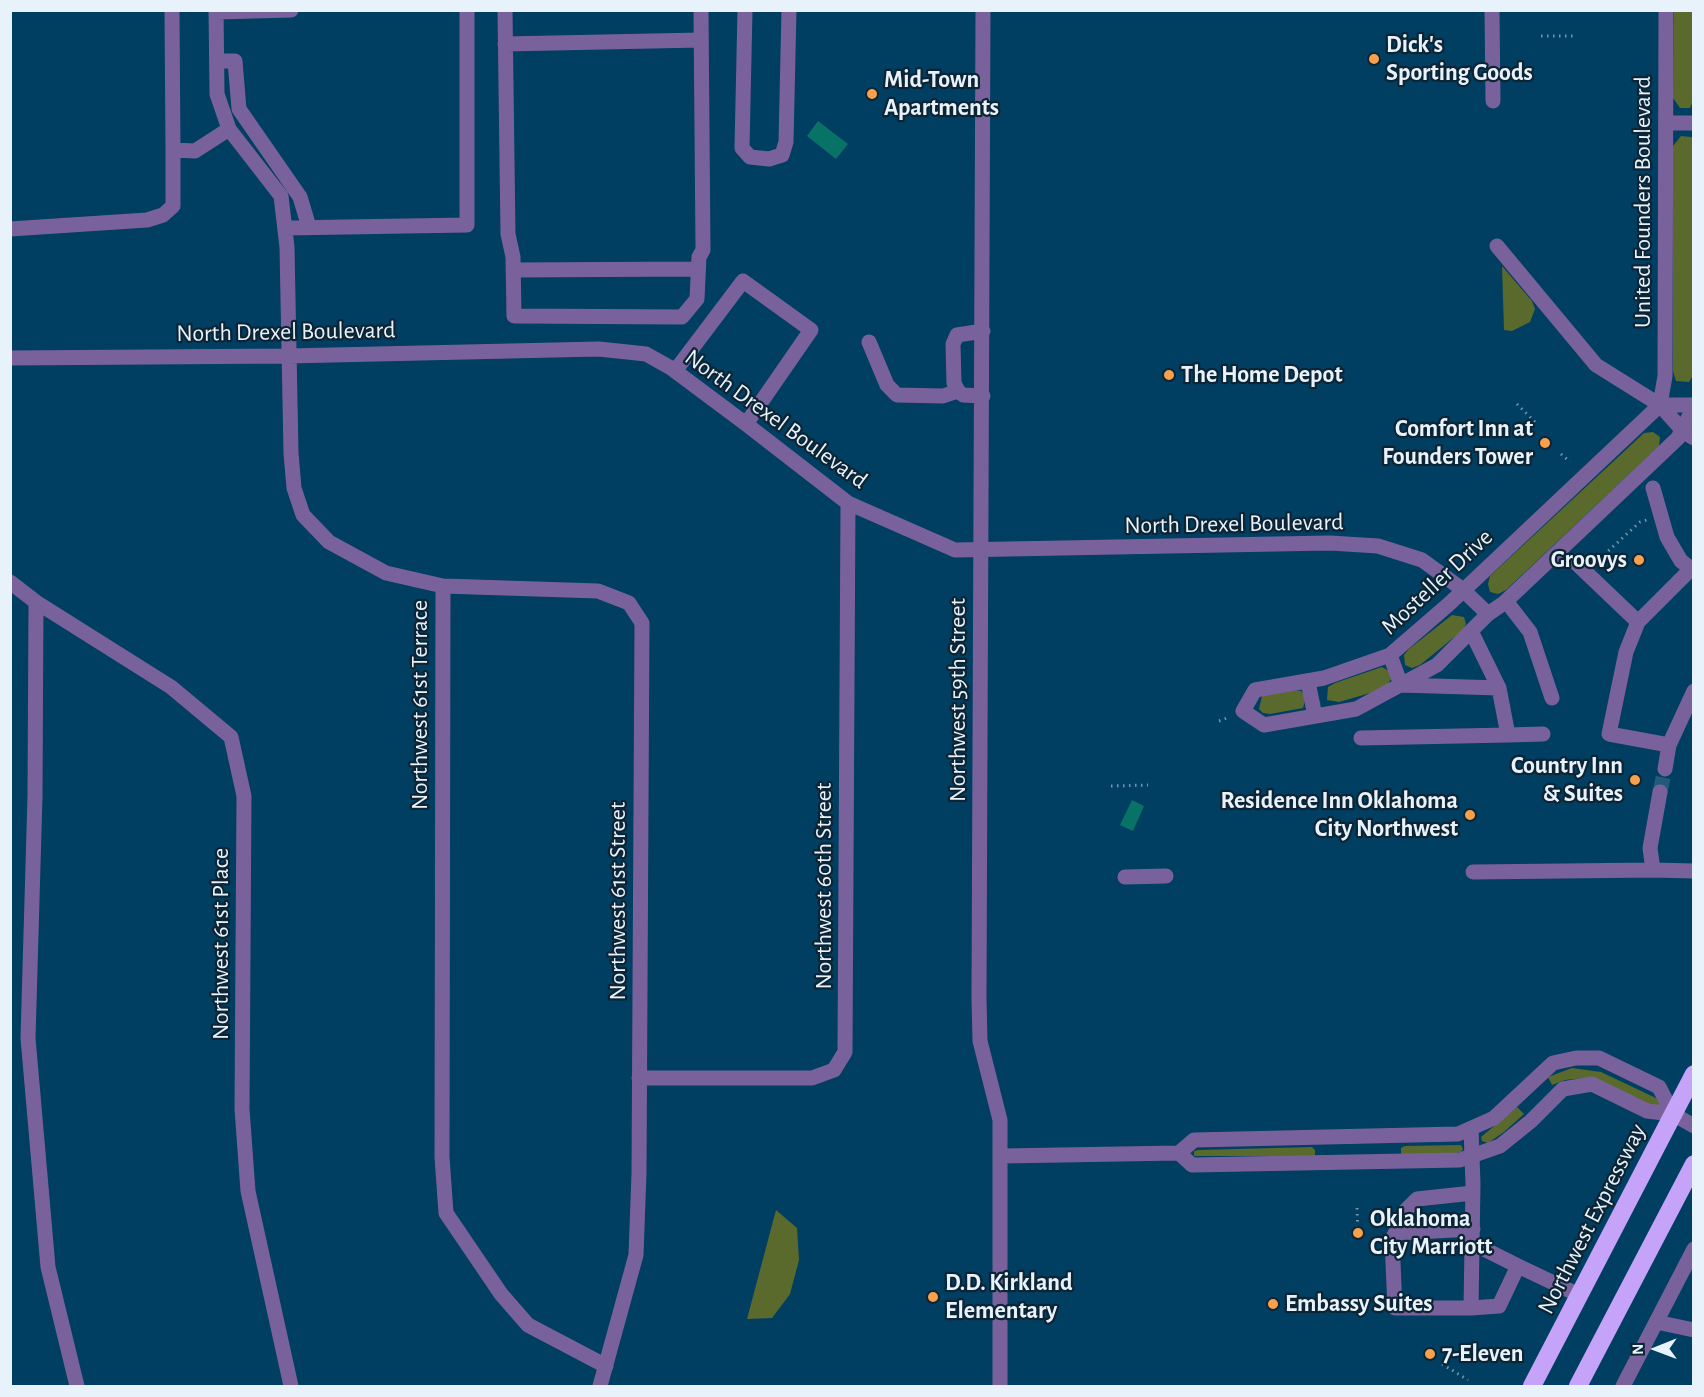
<!DOCTYPE html>
<html>
<head>
<meta charset="utf-8">
<style>
	body { margin:0 }
	#map { position:relative; width:1704px; height:1397px; overflow:hidden; background:#003e62; font-family:"Alegreya Sans",sans-serif }
	canvas { display:block }
	.frame { position:absolute; inset:0; border:12px solid #e7f2fb; pointer-events:none }
	.north { position:absolute; left:1626px; top:1319px; width:60px; height:60px; -webkit-text-stroke:4px #0d2434; paint-order:stroke; rotate:269deg; font-size:16px; font-weight:700; line-height:24px; text-align:center; color:#e7f2fb }
	.north::after { content:''; display:block; margin:auto; width:21px; height:27px; background:#e7f2fb; clip-path:polygon(50% 0,100% 100%,50% 72%,0 100%) }
</style>
</head>
<body>
<div id="map">
<canvas width="1704" height="1397"></canvas>
<div class="frame"></div>
<div class="north">N</div>
</div>
<script>
const context = document.querySelector('canvas').getContext('2d');
context.lineJoin = 'round';
function paint(path, color) { context.fillStyle = color; context.fill(path, 'evenodd'); }
const toPath = rows => new Path2D(rows.map(r => 'M' + r).join(''));
function stroke(path, color, width, dash) { context.strokeStyle = color; context.lineWidth = width; context.lineCap = dash ? 'butt' : 'round'; context.setLineDash(dash || []); context.stroke(path); }
function label(font, color, halo, rows, align = 'center') {
  context.font = font + ' "Alegreya Sans",sans-serif'; context.lineWidth = 4.5; context.setLineDash([]); context.textBaseline = 'middle'; context.strokeStyle = halo; context.fillStyle = color; for (const [text, x, y, turn = 0] of rows) {
    context.save(); context.translate(x, y); context.rotate((+turn || 0) * Math.PI / 180); context.textAlign = isNaN(turn) ? turn : align; if (halo) context.strokeText(text, 0, 0); context.fillText(text, 0, 0); context.restore();
  }
}
paint(toPath([
	[1674,11,1693,11,1693,101,1690,108,1680,108,1673,98],
	[1681,136,1691,137,1694,140,1694,374,1689,382,1676,381,1673,371,1673,146],
	[1502,266,1532,301,1535,309,1530,322,1512,331,1504,330],
	[1653,432,1660,437,1659,446,1506,590,1498,594,1490,592,1488,584,1490,576,1644,433],
	[1452,615,1464,617,1466,624,1463,630,1420,665,1412,668,1405,665,1404,655,1409,649],
	[1382,667,1389,671,1392,678,1384,689,1339,702,1327,700,1328,687,1335,683],
	[1294,690,1301,691,1306,697,1303,708,1270,714,1263,713,1259,709,1262,696],
	[1572,1068,1601,1072,1656,1098,1662,1105,1658,1110,1585,1078,1565,1080,1552,1085,1548,1077],
	[1517,1107,1524,1114,1504,1132,1488,1143,1482,1141,1481,1137],
	[1461,1145,1463,1149,1461,1152,1452,1154,1401,1154,1401,1148,1405,1146],
	[1312,1147,1315,1150,1315,1156,1194,1156,1194,1151,1198,1150],
	[776,1210,797,1228,799,1260,790,1294,772,1318,747,1319]
]), '#5a6a2d');
paint(toPath([
	[818,121,848,144,836,159,807,136],
	[1132,800,1144,806,1133,831,1120,825]
]), '#097266');
stroke(toPath([
	[1660,792,1665,769]
]), '#235979', 15, [15, 8]);
stroke(toPath([
	[1541,36,1576,36],
	[1517,404,1538,425],
	[1561,454,1570,462],
	[1595,563,1640,522,1647,520],
	[1219,721,1230,717],
	[1111,786,1148,785],
	[1357,1208,1358,1233],
	[1442,1364,1468,1380]
]), '#7397ae', 3, [1.5, 4.5]);
stroke(toPath([
	[172,10,173,150],
	[216,10,217,94,229,129,281,196,287,247,291,453,294,488,303,515,329,542,386,573,443,586,442,1157,446,1213,501,1294,528,1325,606,1366],
	[505,10,508,234,513,257,514,316,682,317,697,299,699,257,703,250,701,10],
	[745,10,742,148,750,157,769,159,782,155,786,142,789,10],
	[983,10,979,999,980,1041,1000,1120,1000,1386],
	[1492,10,1493,101],
	[1666,10,1665,376,1660,405,1449,604,1390,655,1324,678,1255,690,1243,711,1264,725,1356,709,1437,665,1488,614,1504,603,1678,438,1694,407],
	[216,12,291,10],
	[505,44,701,40],
	[217,61,235,61,239,109,300,197,309,227],
	[1666,123,1694,123],
	[285,228,467,225,467,10],
	[10,229,147,220,163,215,173,206,173,150,195,151,229,129],
	[1497,246,1596,365,1660,405,1684,432,1694,438],
	[513,270,698,269],
	[869,342,887,385,897,395,943,396,958,391],
	[10,358,288,356,599,349,646,354,671,368,746,424,848,503,955,550,1330,543,1378,546,1422,560,1462,589,1488,614],
	[675,371,743,281,811,330,746,424],
	[983,396,963,395,958,391,954,383,953,344,957,335,983,331],
	[1660,405,1694,405],
	[1653,488,1667,537,1681,561,1694,571],
	[1574,561,1638,622,1691,569],
	[10,582,36,602,35,796,28,1038,48,1267,77,1386],
	[443,586,598,591,629,603,642,623,639,1173,636,1255,600,1386],
	[1506,601,1530,632,1552,698],
	[36,602,171,687,231,737,244,796,242,1109,248,1191,291,1386],
	[1638,622,1626,652,1609,734,1669,745,1665,769],
	[1471,631,1499,688],
	[1308,682,1315,716],
	[1508,735,1543,734],
	[1361,738,1508,735,1499,688,1401,685,1390,655],
	[1669,745,1694,691],
	[1660,792,1650,848,1653,870,1694,871],
	[1473,872,1653,870],
	[1125,877,1166,876],
	[639,1078,812,1078,834,1070,845,1052,848,503],
	[1471,1129,1473,1184,1471,1308,1499,1306,1518,1266,1472,1243],
	[1179,1153,1192,1165,1460,1160,1500,1146,1531,1121,1563,1089,1592,1084,1647,1111,1673,1114,1694,1126],
	[1002,1156,1179,1153,1194,1140,1458,1134,1494,1118,1553,1063,1576,1058,1599,1058,1659,1087,1673,1114],
	[1396,1233,1473,1229],
	[1518,1266,1579,1295],
	[1471,1308,1395,1308,1392,1240,1406,1210,1417,1199,1473,1193],
	[1656,1322,1694,1330],
	[1623,1386,1694,1249]
]), '#79629c', 15);
stroke(toPath([
	[1532,1386,1694,1074],
	[1578,1386,1694,1164]
]), '#c5a3f8', 18);
for (const [x, y, r, color] of [
	[1374,59,6,"#f8a04b"],
	[872,94,6,"#f8a04b"],
	[1169,375,6,"#f8a04b"],
	[1545,443,6,"#f8a04b"],
	[1639,560,6,"#f8a04b"],
	[1635,780,6,"#f8a04b"],
	[1470,815,6,"#f8a04b"],
	[1358,1233,6,"#f8a04b"],
	[933,1297,6,"#f8a04b"],
	[1273,1304,6,"#f8a04b"],
	[1430,1354,6,"#f8a04b"]
]) { const dot = new Path2D(); dot.arc(x, y, r, 0, 2 * Math.PI); context.fillStyle = color; context.fill(dot); stroke(dot, '#0d2434', 2); }
label('bold 24px', '#e7f2fb', '#0d2434', [
	["Dick's",1386,45],
	["Sporting Goods",1386,73],
	["Mid-Town",884,80],
	["Apartments",884,108],
	["The Home Depot",1181,375],
	["Comfort Inn at",1533,429,"right"],
	["Founders Tower",1533,457,"right"],
	["Groovys",1627,560,"right"],
	["Country Inn",1623,766,"right"],
	["& Suites",1623,794,"right"],
	["Residence Inn Oklahoma",1458,801,"right"],
	["City Northwest",1458,829,"right"],
	["Oklahoma",1370,1219],
	["City Marriott",1370,1247],
	["D.D. Kirkland",945,1283],
	["Elementary",945,1311],
	["Embassy Suites",1285,1304],
	["7-Eleven",1442,1354]
], 'left');
label('24px', '#e7f2fb', '#0d2434', [
	["United Founders Boulevard",1643,202,-90],
	["North Drexel Boulevard",286,332,-1],
	["North Drexel Boulevard",776,419,36],
	["North Drexel Boulevard",1234,524,-1],
	["Mosteller Drive",1437,582,-43],
	["Northwest 59th Street",958,700,-90],
	["Northwest 61st Terrace",420,705,-90],
	["Northwest 60th Street",824,886,-90],
	["Northwest 61st Street",618,901,-90],
	["Northwest 61st Place",221,944,-90],
	["Northwest Expressway",1592,1219,-63]
]);
</script>
</body>
</html>
